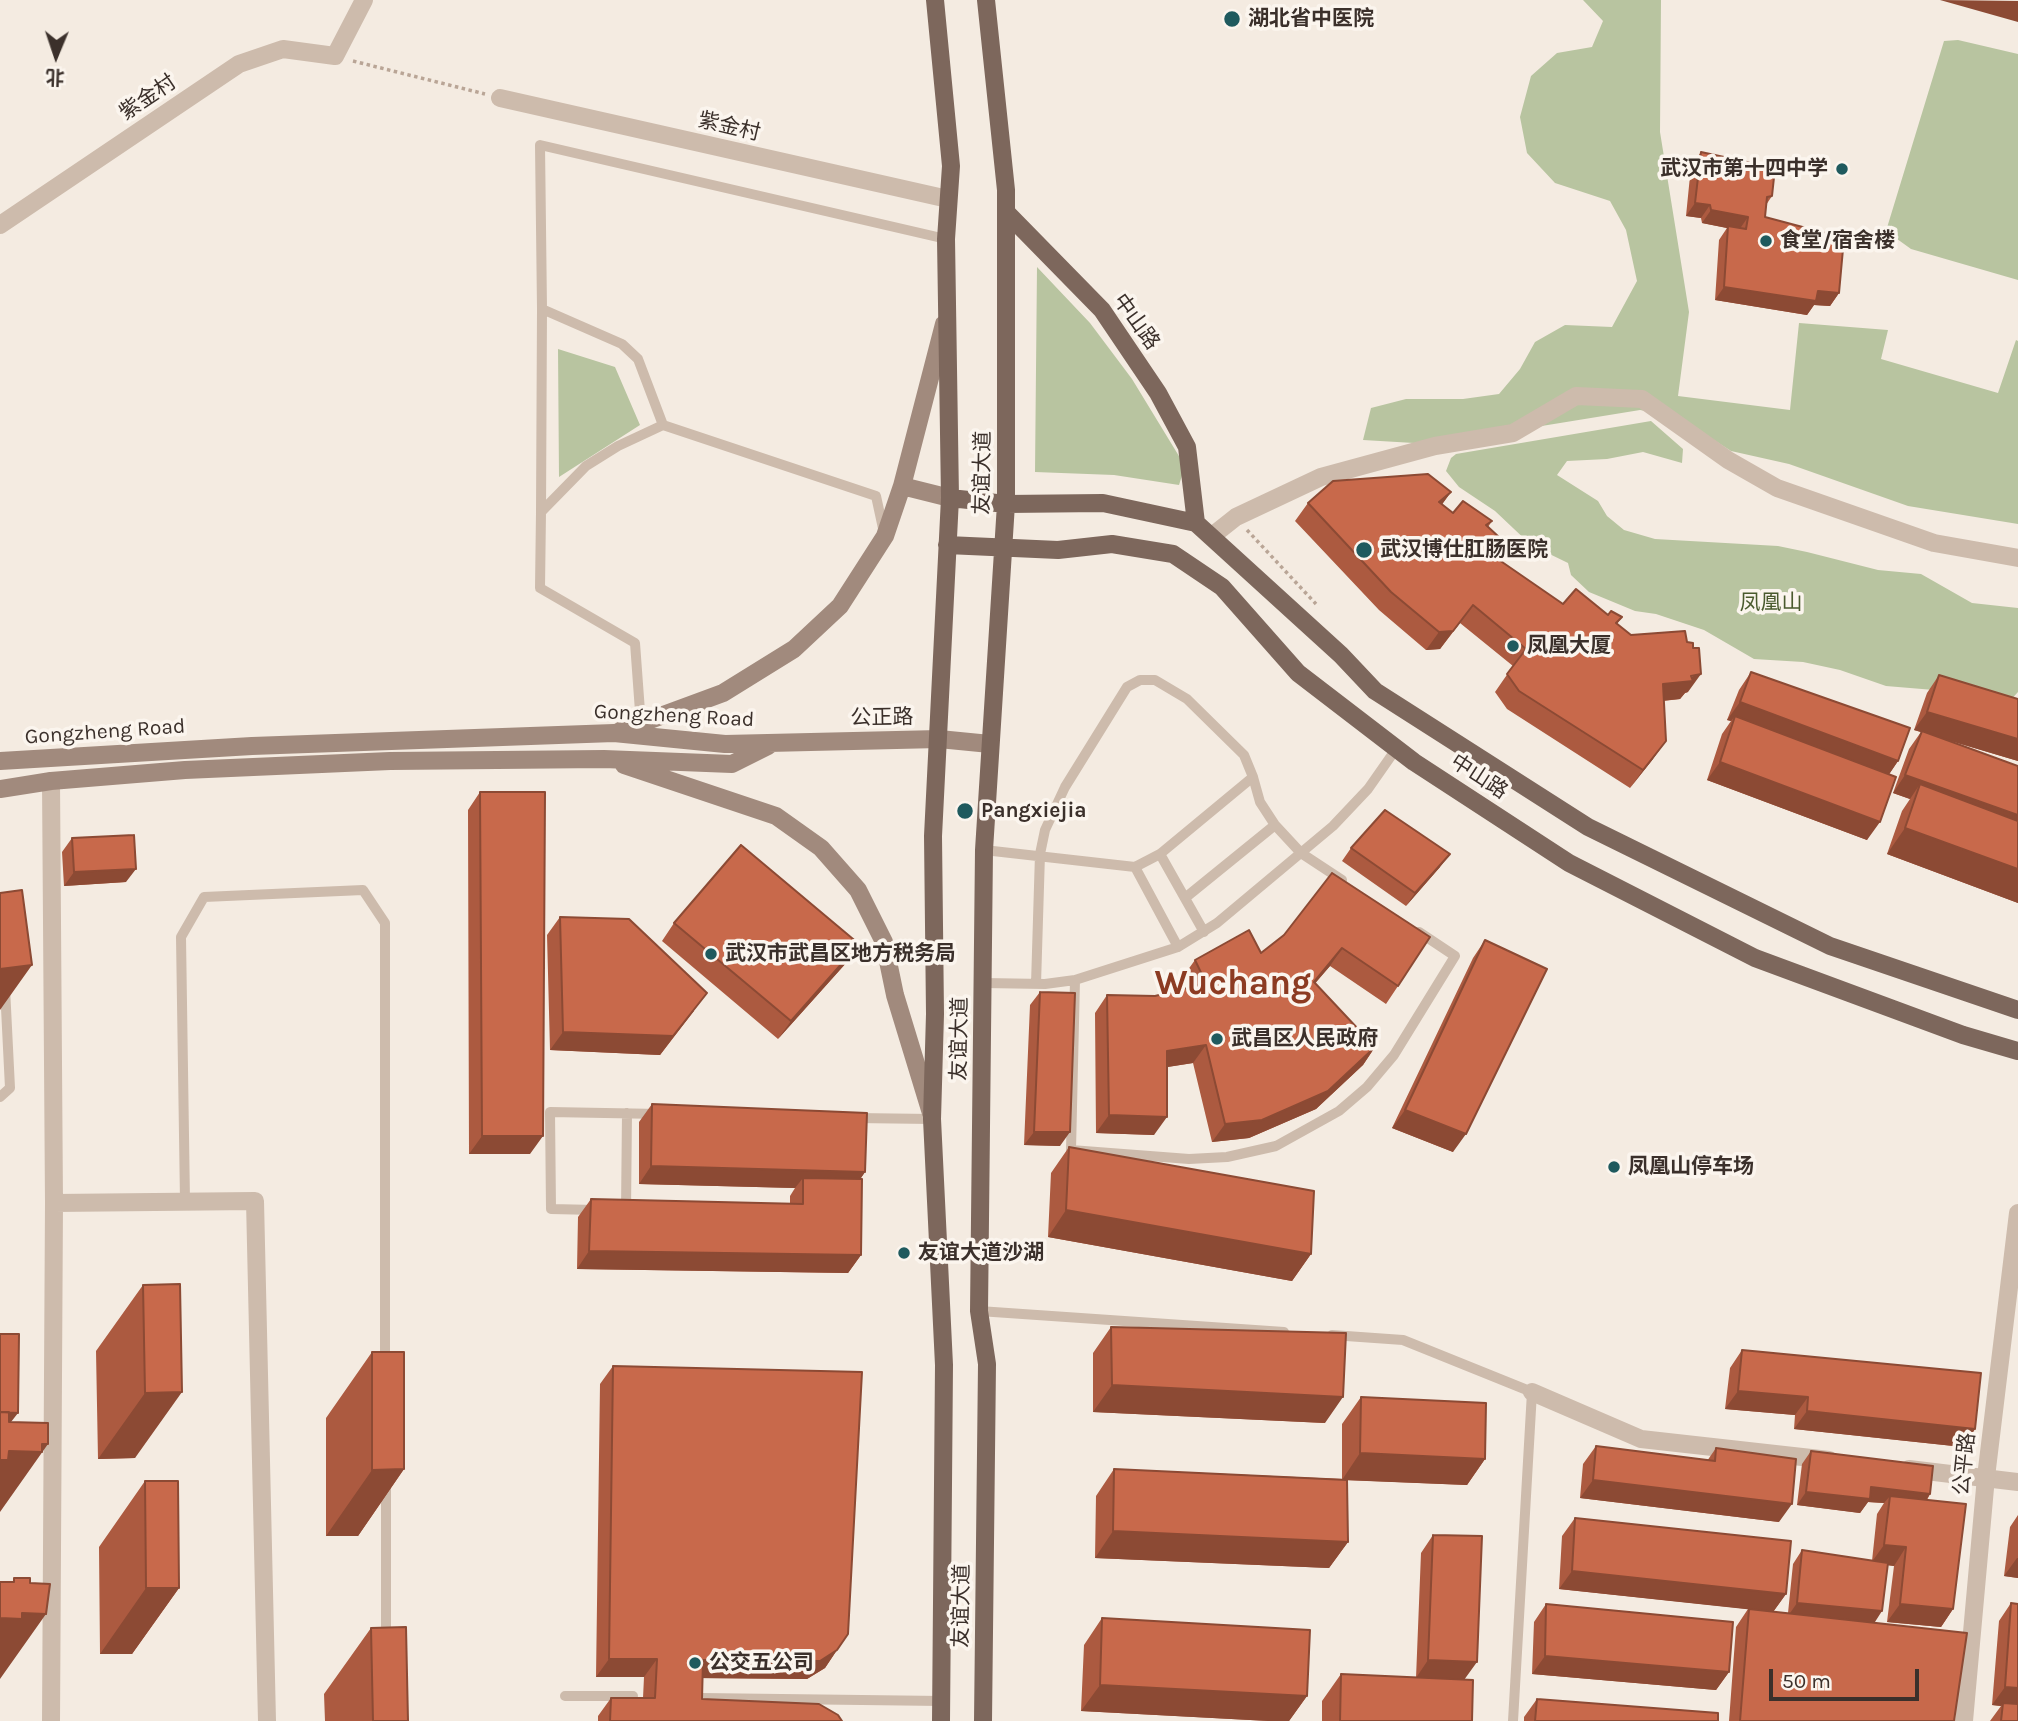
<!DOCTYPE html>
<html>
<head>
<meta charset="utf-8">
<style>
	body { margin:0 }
	#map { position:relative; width:2018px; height:1721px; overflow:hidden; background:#f4ebe1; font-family:Karla,"Noto Sans SC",sans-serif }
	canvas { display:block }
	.north { position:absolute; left:21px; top:21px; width:70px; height:70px; -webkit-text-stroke:5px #fbf5ee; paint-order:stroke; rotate:182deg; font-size:19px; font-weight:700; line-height:28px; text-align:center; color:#3b302b }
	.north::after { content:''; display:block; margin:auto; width:24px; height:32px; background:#3b302b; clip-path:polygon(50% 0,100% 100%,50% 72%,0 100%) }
	.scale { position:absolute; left:1769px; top:1669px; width:150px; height:32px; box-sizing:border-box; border:4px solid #3b302b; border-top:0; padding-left:9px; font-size:21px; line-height:24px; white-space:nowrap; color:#3b302b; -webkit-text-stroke:5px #fbf5ee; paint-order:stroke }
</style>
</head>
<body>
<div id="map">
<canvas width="2018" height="1721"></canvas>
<div class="north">北</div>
<div class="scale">50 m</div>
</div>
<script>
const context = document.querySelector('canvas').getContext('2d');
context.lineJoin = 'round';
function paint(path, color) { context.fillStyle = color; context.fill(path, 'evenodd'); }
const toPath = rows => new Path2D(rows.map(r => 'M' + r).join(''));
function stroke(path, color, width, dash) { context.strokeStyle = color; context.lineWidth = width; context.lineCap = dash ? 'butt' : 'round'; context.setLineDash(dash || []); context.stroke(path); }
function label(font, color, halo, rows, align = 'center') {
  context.font = font + ' Karla,"Noto Sans SC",sans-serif'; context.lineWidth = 7; context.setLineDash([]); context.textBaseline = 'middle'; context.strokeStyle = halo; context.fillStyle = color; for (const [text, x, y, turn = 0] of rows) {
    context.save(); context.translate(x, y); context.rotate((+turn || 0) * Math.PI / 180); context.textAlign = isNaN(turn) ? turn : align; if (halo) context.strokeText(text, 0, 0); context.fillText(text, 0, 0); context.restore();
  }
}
paint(toPath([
	[1583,0,1661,0,1660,132,1689,312,1678,396,1790,410,1799,323,1888,330,1881,359,1998,393,2016,340,2018,341,2018,524,1908,506,1789,464,1731,451,1678,417,1640,410,1431,444,1363,440,1371,408,1406,399,1463,399,1499,394,1520,369,1535,342,1565,325,1612,327,1637,281,1626,230,1610,201,1555,183,1527,153,1520,117,1531,76,1557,53,1592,47,1603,21],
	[1958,40,2018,54,2018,280,1911,249,1886,231,1944,41],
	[1037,267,1090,323,1132,379,1185,466,1179,485,1114,475,1035,472],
	[558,349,615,367,640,425,559,477],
	[1651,421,1683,449,1682,463,1643,452,1607,459,1567,461,1557,475,1598,501,1607,516,1624,530,1655,539,1778,546,1807,552,1878,570,1921,574,1972,603,2018,608,2018,692,2008,703,1934,690,1886,686,1840,670,1803,662,1754,659,1704,630,1656,614,1635,611,1589,592,1571,575,1568,563,1531,545,1495,511,1459,487,1446,471,1451,458,1456,454]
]), '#b8c4a0');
stroke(toPath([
	[353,61,485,94],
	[1247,530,1316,604]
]), '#b9a596', 3.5, [3.5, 3.5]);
stroke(toPath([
	[663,425,638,359,622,344,542,309,540,145,946,239],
	[541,512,542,309],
	[641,725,635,643,540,588,541,512,586,466,618,446,663,425,876,496,884,533],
	[1253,777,1260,802,1275,825,1301,853,1342,880],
	[984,850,1135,867,1178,947],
	[1160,854,1204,932],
	[1185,898,1275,825],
	[1075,980,1071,1150,1189,1159,1227,1157,1276,1146,1339,1111,1367,1087,1394,1055,1455,956,1419,932],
	[984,983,1045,984,1075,980,1178,947,1217,923,1333,826,1368,789,1396,749],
	[1036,984,1040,854,1045,830,1065,787,1127,687,1140,680,1155,680,1187,699,1244,755,1253,777,1160,854,1135,867],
	[0,1097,10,1088,5,988],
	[855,1118,932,1119],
	[185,1201,181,937,204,897,363,890,385,923,385,1366],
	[596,1210,551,1209,550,1112,660,1114],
	[623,1210,626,1210,627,1113],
	[979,1311,1284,1332],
	[1332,1335,1403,1340,1532,1392,1513,1721],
	[386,1484,386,1639],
	[565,1696,633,1696],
	[701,1698,942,1701]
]), '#cdbbac', 10);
stroke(toPath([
	[500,98,948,199],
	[0,225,239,64,283,49,335,56,364,0],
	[1212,536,1236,517,1321,477,1435,446,1513,433,1576,396,1642,399,1728,460,1777,488,1934,543,2018,558],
	[51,781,54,1203,51,1721],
	[54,1203,255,1201,267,1721],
	[1532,1392,1641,1439,1829,1460],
	[1909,1469,2018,1482]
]), '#cdbbac', 18);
stroke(toPath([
	[1964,1721,1986,1477,2018,1213]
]), '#cdbbac', 18);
stroke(toPath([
	[902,486,944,324],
	[620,731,723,693,794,649,840,606,885,536,902,486,950,498],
	[0,761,252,746,614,733,725,744,939,739,990,744],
	[624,765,776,816,821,848,858,890,884,942,895,995,931,1113],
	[0,789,51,781,185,770,390,761,604,759,732,764,768,746]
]), '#a18a7d', 18);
stroke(toPath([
	[935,0,951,166,946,239,950,498,933,836,935,1014,932,1119,944,1365,941,1721],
	[1006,212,1102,310,1158,393,1187,447,1196,523],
	[950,498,1006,504,1103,503,1196,523,1341,655,1375,691,1588,827,1830,946,2018,1010],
	[947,545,1058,550,1112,544,1173,554,1222,587,1298,673,1414,762,1569,863,1755,958,1963,1035,2018,1051],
	[983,1721,987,1364,979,1311,984,850,1006,504,1006,190,986,0]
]), '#7d675c', 18);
paint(toPath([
	[1701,152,1772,196,1766,205,1765,217,1839,293,1830,306,1814,305,1807,315,1715,300,1719,240,1727,228,1702,223,1701,218,1686,216,1691,166],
	[1451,492,1442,504,1453,513,1492,521,1488,527,1489,553,1563,604,1622,617,1617,624,1688,692,1685,693,1680,699,1663,701,1653,759,1630,788,1507,709,1495,692,1513,666,1460,623,1440,649,1426,650,1379,610,1295,521,1308,503],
	[1751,672,1898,761,1889,774,1867,840,1707,780,1722,734,1731,721,1727,720,1739,690],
	[1939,675,2018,699,2018,761,1937,737,2018,766,2018,903,1887,854,1902,811,1910,799,1893,793,1909,749,1921,732,1914,730,1927,693],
	[480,792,530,1154,469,1154,468,810],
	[72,838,126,882,64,886,62,852],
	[1351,848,1440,867,1406,906,1342,861],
	[1332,873,1398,986,1386,1004,1330,966,1315,983,1375,1047,1363,1065,1316,1109,1249,1138,1212,1142,1193,1063,1167,1067,1154,1135,1096,1133,1095,1013,1107,995,1155,996,1187,988,1182,978,1195,960,1261,953,1284,935],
	[560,917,694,1011,660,1055,550,1050,547,935],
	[674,923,859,944,847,962,778,1039,662,941],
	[1485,940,1453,1152,1392,1128,1473,958],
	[1040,992,1060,1146,1024,1145,1030,1005],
	[652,1104,865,1172,860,1179,861,1255,848,1273,577,1269,578,1217,591,1199,790,1204,790,1196,795,1188,639,1184,639,1122],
	[1069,1147,1311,1254,1292,1281,1048,1237,1051,1173],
	[180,1284,135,1458,98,1459,96,1351,143,1285],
	[1111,1327,1325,1423,1093,1412,1093,1353],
	[1742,1350,1975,1429,1963,1447,1794,1429,1795,1415,1725,1409,1730,1368],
	[372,1352,404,1469,358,1536,326,1536,326,1418],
	[613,1366,837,1650,825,1668,807,1679,703,1678,702,1699,842,1721,598,1721,598,1716,611,1698,643,1698,644,1677,596,1677,600,1384],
	[1361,1397,1485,1459,1467,1485,1347,1480,1348,1542,1329,1568,1095,1558,1096,1496,1114,1469,1342,1479,1342,1424],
	[1596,1446,1707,1461,1716,1448,1779,1522,1580,1498,1583,1464],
	[1811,1451,1930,1494,1927,1500,1953,1609,1941,1627,1887,1622,1894,1566,1887,1565,1874,1623,1954,1721,1729,1721,1736,1627,1748,1609,1559,1589,1562,1536,1575,1518,1786,1594,1773,1612,1788,1613,1793,1564,1802,1550,1872,1561,1877,1514,1884,1503,1868,1502,1860,1513,1797,1505,1802,1464],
	[145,1481,179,1588,132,1654,100,1654,99,1547],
	[2018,1515,2018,1578,2004,1576,2010,1527],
	[1433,1535,1465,1680,1472,1721,1322,1721,1322,1701,1341,1674,1416,1678,1421,1553],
	[2011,1603,2018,1721,1990,1721,2001,1706,1992,1705,1999,1621],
	[1546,1604,1729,1672,1716,1690,1532,1674,1534,1622],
	[1102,1618,1307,1696,1289,1721,1269,1721,1081,1711,1084,1645],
	[371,1628,408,1721,325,1721,324,1694],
	[1537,1699,1718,1721,1524,1721,1524,1717]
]), '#ac5a40');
paint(toPath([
	[1940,0,2018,1,2018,22],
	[1695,203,1710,205,1701,218,1686,216],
	[1711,210,1748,217,1739,230,1728,226,1727,228,1702,223],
	[1724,287,1818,291,1839,293,1830,306,1814,305,1807,315,1715,300],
	[1451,492,1438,510,1439,502],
	[1473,605,1440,649,1426,650,1439,632],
	[1701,674,1688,692,1685,693,1680,699,1650,702,1663,684],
	[1740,702,1898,761,1886,779,1735,716,1731,721,1727,720],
	[1927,712,2018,739,2018,761,1914,730],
	[1666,741,1653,759,1630,788,1643,770],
	[1720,762,1880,822,1867,840,1707,780],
	[1905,775,2018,815,2018,838,1920,784,1910,799,1893,793],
	[1905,828,2018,869,2018,903,1887,854],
	[1450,854,1440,867,1406,906,1415,893],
	[136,869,126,882,64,886,74,872],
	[859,944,847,962,778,1039,791,1021],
	[1342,948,1330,966,1301,1000,1314,982],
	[32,965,0,1010,0,969],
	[707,993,660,1055,550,1050,563,1032],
	[1206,1045,1193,1063,1155,1069,1167,1051],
	[1375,1047,1363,1065,1316,1109,1249,1138,1212,1142,1225,1124],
	[1405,1110,1466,1134,1453,1152,1392,1128],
	[1109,1115,1167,1117,1154,1135,1096,1133],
	[1034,1132,1070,1132,1060,1146,1024,1145],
	[482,1136,543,1136,530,1154,469,1154],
	[651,1166,865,1172,853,1190,803,1178,795,1188,639,1184],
	[1066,1210,1311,1254,1292,1281,1048,1237],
	[589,1251,861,1255,848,1273,577,1269],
	[1112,1385,1343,1397,1325,1423,1093,1412],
	[1738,1391,1808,1397,1795,1415,1725,1409],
	[182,1392,135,1458,98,1459,145,1393],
	[1807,1411,1975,1429,1963,1447,1794,1429],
	[0,1413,18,1413,11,1422,0,1422],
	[42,1444,48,1444,0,1512,0,1460,9,1451],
	[1360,1453,1485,1459,1467,1485,1342,1480],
	[404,1469,358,1536,326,1536,372,1470],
	[1593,1480,1792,1504,1779,1522,1580,1498],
	[1871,1487,1930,1494,1921,1508,1890,1496,1884,1503,1868,1502,1860,1513,1797,1505,1806,1492],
	[1113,1531,1348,1542,1329,1568,1095,1558],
	[1884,1545,1906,1547,1894,1566,1871,1563],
	[2017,1558,2018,1558,2018,1578,2004,1576],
	[1572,1571,1786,1594,1773,1612,1559,1589],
	[146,1588,179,1588,132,1654,100,1654],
	[1797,1603,1882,1611,1873,1625,1788,1616],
	[1900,1604,1953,1609,1941,1627,1887,1622],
	[22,1613,46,1614,0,1679,0,1618],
	[837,1650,825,1668,807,1679,690,1678,703,1660],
	[1545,1656,1729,1672,1716,1690,1532,1674],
	[609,1659,657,1659,644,1677,596,1677],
	[1428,1660,1477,1662,1464,1680,1416,1678],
	[1100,1685,1307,1696,1289,1721,1269,1721,1081,1711],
	[2005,1687,2018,1688,2018,1707,2003,1703,2001,1706,1992,1705]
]), '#8c4a34');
const building = toPath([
	[1701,152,1775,168,1772,196,1767,197,1765,217,1844,238,1839,293,1818,291,1816,301,1724,287,1728,226,1746,229,1748,217,1711,210,1710,205,1695,203,1701,152],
	[1428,474,1451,492,1439,502,1453,513,1463,501,1492,521,1486,525,1500,538,1489,553,1563,604,1576,589,1608,615,1611,611,1622,617,1616,623,1631,635,1685,631,1687,642,1693,643,1693,648,1699,648,1701,674,1691,676,1693,681,1663,684,1666,741,1643,770,1519,691,1507,674,1526,649,1473,605,1453,631,1439,632,1391,592,1308,503,1333,481,1428,474],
	[1751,672,1910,728,1898,761,1740,702,1751,672],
	[1939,675,2018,699,2018,739,1927,712,1939,675],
	[1735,716,1896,777,1880,822,1720,762,1735,716],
	[1922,731,2018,766,2018,815,1905,775,1922,731],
	[1920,784,2018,821,2018,869,1905,828,1920,784],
	[480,792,545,792,543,1136,482,1136,480,792],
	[1385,810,1450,854,1415,893,1351,848,1385,810],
	[134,835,136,869,74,872,72,838,134,835],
	[741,845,859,944,791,1021,674,923,741,845],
	[1332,873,1430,937,1398,986,1342,948,1314,982,1375,1047,1328,1091,1262,1120,1225,1124,1206,1045,1167,1051,1167,1117,1109,1115,1107,995,1155,996,1206,983,1195,960,1249,930,1261,953,1284,935,1332,873],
	[22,890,32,965,0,969,0,893,22,890],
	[560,917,629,919,707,993,673,1036,563,1032,560,917],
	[1485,940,1547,969,1466,1134,1405,1110,1485,940],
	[1040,992,1075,993,1070,1132,1034,1132,1040,992],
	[652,1104,867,1113,865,1172,651,1166,652,1104],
	[1069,1147,1314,1191,1311,1254,1066,1210,1069,1147],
	[803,1178,862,1179,861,1255,589,1251,591,1199,803,1204,803,1178],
	[180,1284,182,1392,145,1393,143,1285,180,1284],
	[1111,1327,1346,1333,1343,1397,1112,1385,1111,1327],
	[0,1334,19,1334,18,1413,0,1412,0,1334],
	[1742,1350,1981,1373,1975,1429,1807,1411,1808,1397,1738,1391,1742,1350],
	[372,1352,404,1352,404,1469,372,1470,372,1352],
	[613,1366,862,1372,848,1634,837,1650,820,1661,703,1660,702,1699,819,1704,838,1715,842,1721,610,1721,611,1698,655,1698,657,1659,609,1659,613,1366],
	[1361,1397,1486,1403,1485,1459,1360,1453,1361,1397],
	[0,1412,9,1412,9,1422,48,1423,48,1444,42,1444,42,1452,9,1451,8,1460,0,1460,0,1412],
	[1596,1446,1715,1461,1716,1448,1796,1459,1792,1504,1593,1480,1596,1446],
	[1811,1451,1933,1466,1930,1494,1871,1487,1870,1499,1806,1492,1811,1451],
	[1114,1469,1347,1480,1348,1542,1113,1531,1114,1469],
	[145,1481,178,1481,179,1588,146,1588,145,1481],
	[1890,1496,1966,1504,1953,1609,1900,1604,1906,1547,1884,1545,1890,1496],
	[1575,1518,1791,1541,1786,1594,1572,1571,1575,1518],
	[1433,1535,1482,1536,1477,1662,1428,1660,1433,1535],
	[1802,1550,1888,1563,1882,1611,1797,1603,1802,1550],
	[14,1578,30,1578,30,1583,50,1584,46,1614,22,1613,22,1619,0,1618,0,1582,14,1582,14,1578],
	[2011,1603,2018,1604,2018,1688,2005,1687,2011,1603],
	[1546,1604,1733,1622,1729,1672,1545,1656,1546,1604],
	[1749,1609,1967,1633,1954,1721,1740,1721,1749,1609],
	[1102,1618,1310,1630,1307,1696,1100,1685,1102,1618],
	[406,1627,408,1721,373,1721,371,1628,406,1627],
	[1341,1674,1473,1680,1472,1721,1340,1721,1341,1674],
	[1537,1699,1718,1713,1718,1721,1535,1721,1537,1699],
	[2003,1703,2018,1704,2018,1721,2001,1721,2003,1703]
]);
paint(building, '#c8694b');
stroke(building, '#8c4a34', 2);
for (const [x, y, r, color] of [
	[1232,19,9,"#1f5a5e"],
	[1842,169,7,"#1f5a5e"],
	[1766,241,7,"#1f5a5e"],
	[1364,550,9,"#1f5a5e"],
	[1513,646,7,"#1f5a5e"],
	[965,811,9,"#1f5a5e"],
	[711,954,7,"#1f5a5e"],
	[1217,1039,7,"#1f5a5e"],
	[1614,1167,7,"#1f5a5e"],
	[904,1253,7,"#1f5a5e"],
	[695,1663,7,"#1f5a5e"]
]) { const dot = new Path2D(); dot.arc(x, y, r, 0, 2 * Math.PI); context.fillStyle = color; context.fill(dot); stroke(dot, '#fbf5ee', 2.5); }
label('bold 21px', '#3b302b', '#fbf5ee', [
	["湖北省中医院",1248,19],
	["武汉市第十四中学",1828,169,"right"],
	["食堂/宿舍楼",1780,241],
	["武汉博仕肛肠医院",1380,550],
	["凤凰大厦",1527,646],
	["Pangxiejia",981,811],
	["武汉市武昌区地方税务局",725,954],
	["武昌区人民政府",1231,1039],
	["凤凰山停车场",1628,1167],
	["友谊大道沙湖",918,1253],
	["公交五公司",709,1663]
], 'left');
label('21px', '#3b302b', '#fbf5ee', [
	["紫金村",148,98,-34],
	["紫金村",729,127,13],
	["中山路",1136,322,54],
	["友谊大道",983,473,-89],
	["Gongzheng Road",674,716,3],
	["公正路",882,718,-1],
	["Gongzheng Road",105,732,-4],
	["中山路",1479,777,33],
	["友谊大道",960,1039,-89],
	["公平路",1965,1464,-84],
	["友谊大道",962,1606,-89]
]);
label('21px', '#4a5a2e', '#fbf5ee', [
	["凤凰山",1771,603]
]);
label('bold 35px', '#8c3b22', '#fbf5ee', [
	["Wuchang",1233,984]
]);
</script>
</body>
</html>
